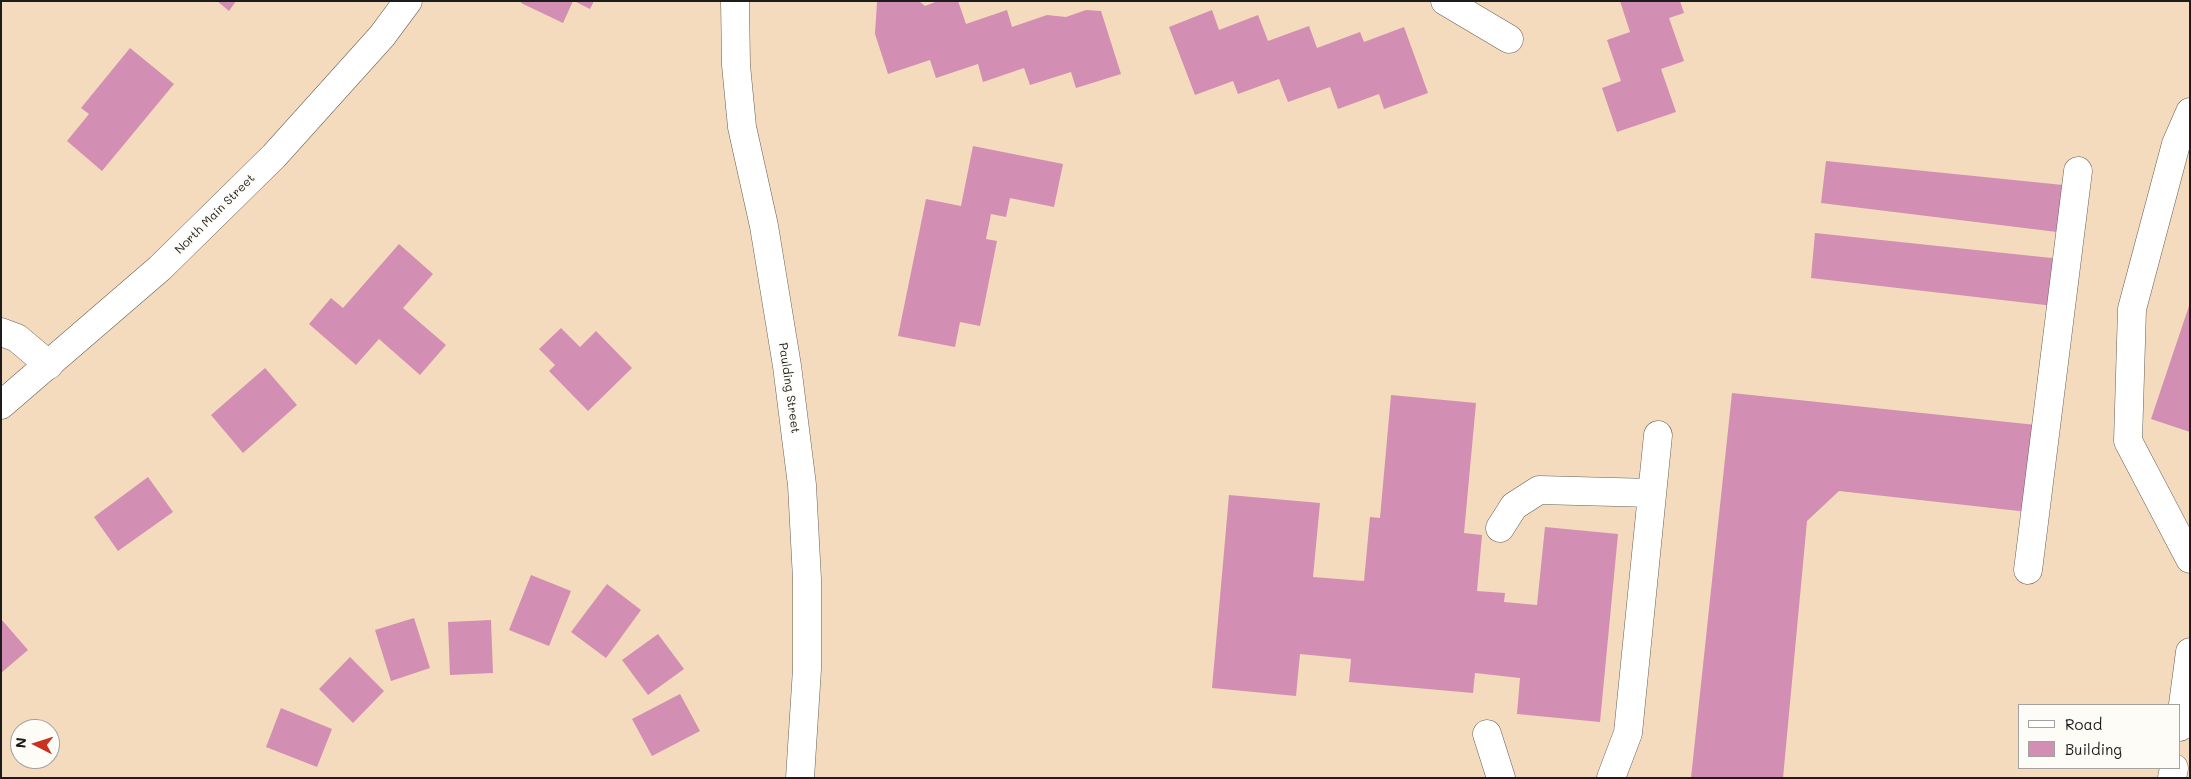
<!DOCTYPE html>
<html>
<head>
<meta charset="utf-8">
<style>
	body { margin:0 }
	#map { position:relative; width:2191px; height:779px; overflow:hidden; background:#f4dbbe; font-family:Mali,sans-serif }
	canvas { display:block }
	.frame { position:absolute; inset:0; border:2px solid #1c1c1c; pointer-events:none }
	.legend { position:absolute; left:2018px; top:704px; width:162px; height:65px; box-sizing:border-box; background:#fdfcf7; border:1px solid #a3a29f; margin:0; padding:6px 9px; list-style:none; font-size:15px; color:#1c1c1c }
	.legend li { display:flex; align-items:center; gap:10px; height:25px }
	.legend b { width:25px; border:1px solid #a3a29f }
	.north { position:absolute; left:10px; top:719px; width:50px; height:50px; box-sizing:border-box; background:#fdfcf7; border:1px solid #a3a29f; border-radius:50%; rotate:275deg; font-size:14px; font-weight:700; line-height:20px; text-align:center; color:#1c1c1c }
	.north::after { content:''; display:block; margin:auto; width:18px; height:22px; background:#c8321e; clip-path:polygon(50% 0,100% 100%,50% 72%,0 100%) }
</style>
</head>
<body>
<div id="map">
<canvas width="2191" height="779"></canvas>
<div class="frame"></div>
<ul class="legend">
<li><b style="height:6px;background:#fff"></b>Road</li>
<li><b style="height:14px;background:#d28eb3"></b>Building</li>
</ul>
<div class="north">N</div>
</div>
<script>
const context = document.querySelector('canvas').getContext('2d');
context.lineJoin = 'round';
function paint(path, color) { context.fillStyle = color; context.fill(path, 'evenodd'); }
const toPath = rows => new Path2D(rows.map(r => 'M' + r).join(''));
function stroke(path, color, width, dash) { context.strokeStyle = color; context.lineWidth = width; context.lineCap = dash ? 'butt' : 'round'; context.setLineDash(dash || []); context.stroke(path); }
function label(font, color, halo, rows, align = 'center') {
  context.font = font + ' Mali,sans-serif'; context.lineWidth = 4; context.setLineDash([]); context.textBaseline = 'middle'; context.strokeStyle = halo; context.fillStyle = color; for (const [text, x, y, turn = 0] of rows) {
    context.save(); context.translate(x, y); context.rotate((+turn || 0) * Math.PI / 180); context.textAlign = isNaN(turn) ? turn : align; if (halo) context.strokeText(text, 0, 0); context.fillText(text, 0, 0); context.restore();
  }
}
paint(toPath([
	[217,1,236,1,229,11],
	[522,1,573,1,563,23,521,3],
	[574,1,594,1,590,9],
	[919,1,925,6,938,1,958,1,966,24,1007,10,1012,27,1047,15,1066,17,1086,10,1101,11,1121,74,1076,88,1071,72,1030,85,1024,68,983,82,978,64,936,78,930,60,888,74,875,34,877,2],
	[1620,1,1680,1,1684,13,1669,18,1684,61,1661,69,1676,112,1617,132,1602,88,1621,81,1607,40,1630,32],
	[1212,10,1219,30,1258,15,1268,41,1309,26,1317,48,1360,32,1364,42,1404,27,1428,93,1384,109,1379,94,1338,109,1330,87,1288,102,1279,79,1238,94,1233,81,1195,95,1169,27],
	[130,48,174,84,102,171,67,141,89,114,81,108],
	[973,146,1063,164,1054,207,1010,198,1006,217,991,214,986,239,997,241,980,326,960,322,955,347,898,336,926,199,961,206],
	[1826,161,2063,185,2057,232,1821,203],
	[1815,233,2061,259,2054,306,1811,278],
	[399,244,433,274,403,308,446,345,420,375,379,339,356,365,309,324,331,298,343,308],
	[2189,306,2190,306,2190,432,2151,419],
	[561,328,580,347,596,331,632,368,588,411,549,371,555,365,539,349],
	[265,368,297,405,243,453,211,415],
	[1732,393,2036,425,2028,512,1839,491,1807,521,1783,778,1691,778],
	[1391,395,1476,403,1464,533,1482,535,1477,591,1505,593,1504,602,1537,605,1545,527,1618,534,1600,722,1517,714,1520,678,1475,673,1473,693,1349,682,1351,659,1300,654,1296,696,1212,688,1229,495,1320,503,1313,577,1364,581,1370,517,1380,518],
	[148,477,173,512,118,551,94,517],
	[531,575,571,591,549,646,509,630],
	[607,584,641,610,606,658,571,632],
	[414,618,430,668,391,681,375,630],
	[1,619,28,650,1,673],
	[491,620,493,673,450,675,448,622],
	[658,634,684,669,648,695,622,660],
	[350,657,384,691,353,723,319,689],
	[680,694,700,731,652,756,632,719],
	[281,708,332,729,317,767,266,747]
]), '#d28eb3');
const minor = toPath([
	[735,1,736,65,742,127,764,226,787,366,802,485,807,579,807,669,800,778],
	[1445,1,1509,39],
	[2190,112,2176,144,2132,309,2128,441,2190,559],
	[1,332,17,338,49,365],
	[1500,528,1514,506,1539,490,1652,493],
	[2028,570,2078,171],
	[2180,727,2190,652],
	[1487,734,1501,778],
	[1611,778,1628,733,1658,435],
	[2172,778,2174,768]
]);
const major = toPath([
	[1,405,160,268,274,156,382,36,408,1]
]);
stroke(minor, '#685f55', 29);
stroke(major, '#685f55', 29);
stroke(minor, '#fff', 28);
stroke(major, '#fff', 28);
label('12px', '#1c1c1c', '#fdfcf7', [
	["North Main Street",215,214,-45],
	["Paulding Street",789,388,82]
]);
</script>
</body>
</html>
